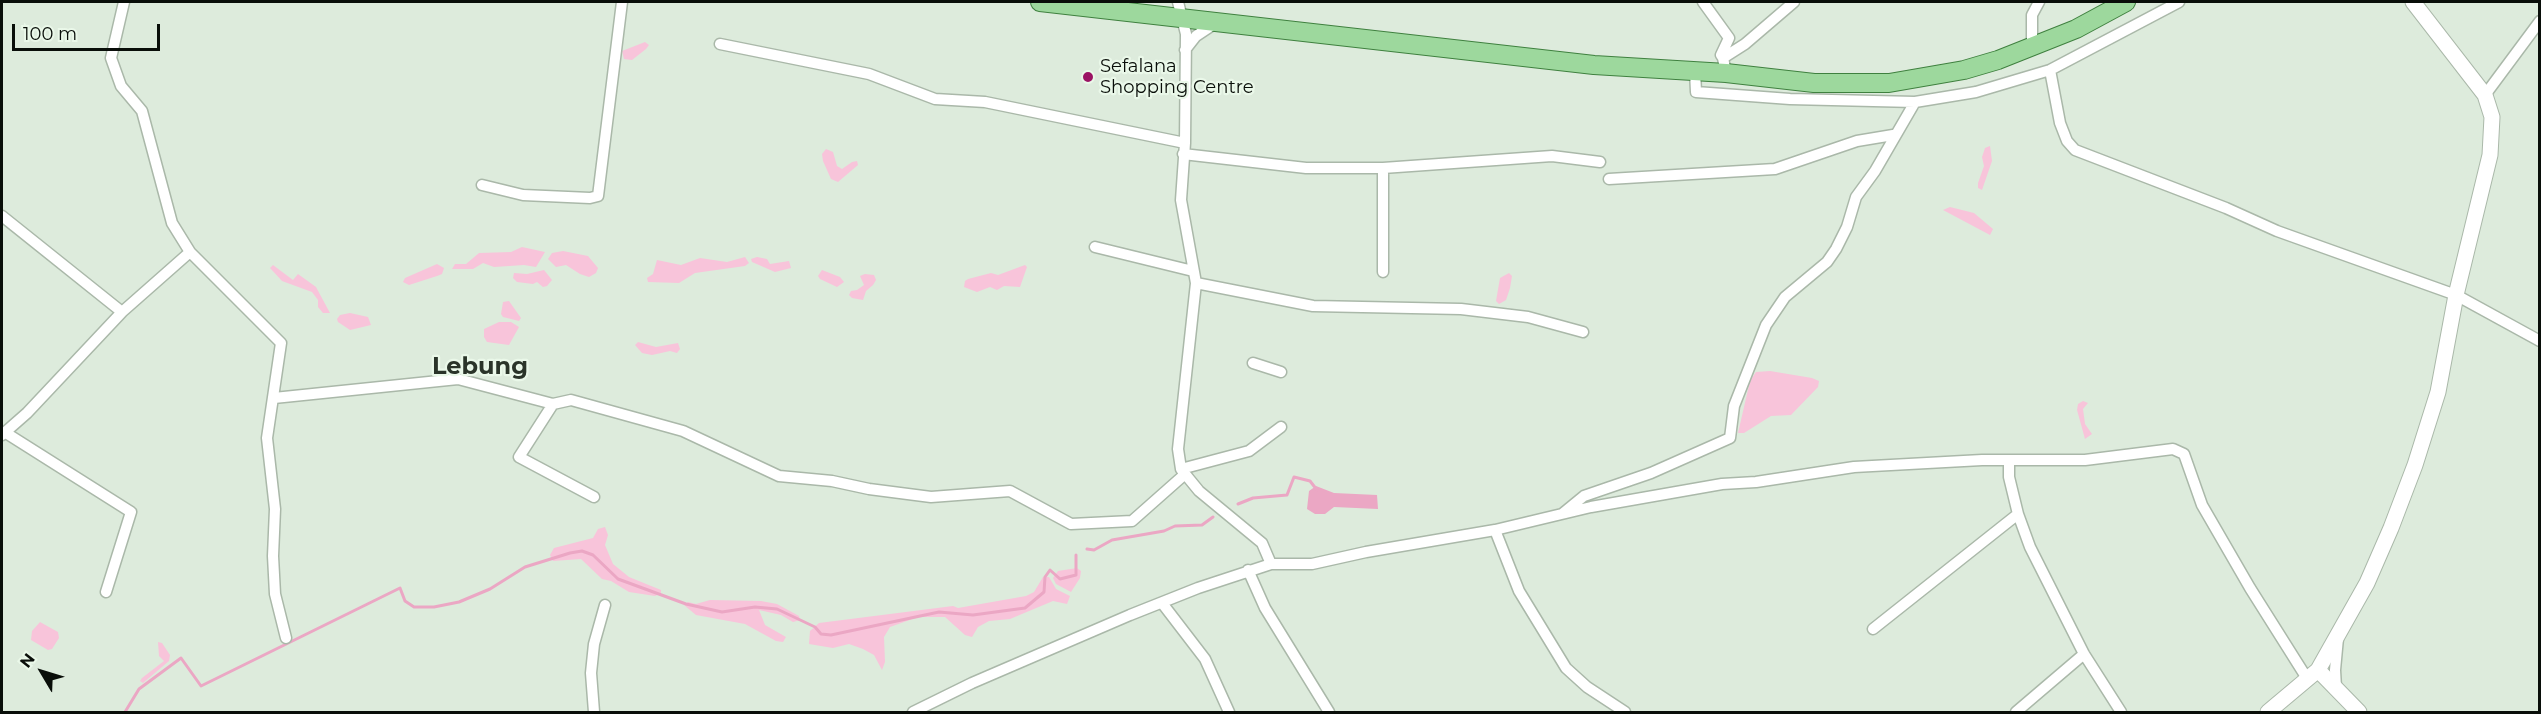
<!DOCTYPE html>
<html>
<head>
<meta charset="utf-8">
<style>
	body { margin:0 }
	#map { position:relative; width:2541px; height:714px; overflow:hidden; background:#ddebdc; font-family:Montserrat,sans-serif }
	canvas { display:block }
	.frame { position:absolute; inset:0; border:3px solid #090e09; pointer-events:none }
	.north { position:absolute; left:12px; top:642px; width:60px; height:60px; -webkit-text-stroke:4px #eaf8e9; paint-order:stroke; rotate:308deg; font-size:16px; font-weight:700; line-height:24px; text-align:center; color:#090e09 }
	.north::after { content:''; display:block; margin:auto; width:21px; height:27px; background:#090e09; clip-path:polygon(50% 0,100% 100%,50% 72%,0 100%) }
	.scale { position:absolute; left:12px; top:24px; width:148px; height:27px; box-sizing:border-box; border:3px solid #090e09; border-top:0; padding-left:8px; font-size:18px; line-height:21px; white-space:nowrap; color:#090e09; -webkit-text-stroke:4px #eaf8e9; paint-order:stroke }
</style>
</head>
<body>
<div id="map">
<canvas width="2541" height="714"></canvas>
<div class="frame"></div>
<div class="north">N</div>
<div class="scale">100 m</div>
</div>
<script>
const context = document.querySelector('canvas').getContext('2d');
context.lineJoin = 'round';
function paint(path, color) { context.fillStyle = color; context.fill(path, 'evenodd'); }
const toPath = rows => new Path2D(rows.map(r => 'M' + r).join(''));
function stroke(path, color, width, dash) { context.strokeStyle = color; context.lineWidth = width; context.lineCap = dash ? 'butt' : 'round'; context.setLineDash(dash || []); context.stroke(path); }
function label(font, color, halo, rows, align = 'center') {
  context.font = font + ' Montserrat,sans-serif'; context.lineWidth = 4.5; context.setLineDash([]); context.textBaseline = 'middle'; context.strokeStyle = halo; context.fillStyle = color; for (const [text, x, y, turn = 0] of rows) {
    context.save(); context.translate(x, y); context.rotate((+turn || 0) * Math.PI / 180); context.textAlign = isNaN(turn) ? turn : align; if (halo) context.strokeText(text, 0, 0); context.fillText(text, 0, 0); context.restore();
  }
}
paint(toPath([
	[645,42,649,45,646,49,632,60,624,59,622,51],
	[1990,146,1992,161,1982,190,1978,188,1978,183,1984,166,1982,157,1985,148],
	[826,149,833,152,837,166,842,169,852,162,857,161,858,165,838,182,831,179,823,161,822,154],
	[1950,207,1974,213,1993,229,1990,235,1943,210],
	[522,247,545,252,536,267,524,265,494,267,483,263,473,269,452,269,455,264,466,264,479,253,511,252],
	[563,251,588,256,598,268,596,273,589,277,580,274,566,265,556,267,548,259,552,253],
	[745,257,749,263,745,266,695,273,679,283,648,282,647,278,653,274,657,260,681,265,700,258,727,262],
	[757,257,767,259,770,264,789,261,791,268,775,272,752,262,751,259],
	[437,264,444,268,442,274,437,276,409,285,403,282,405,278],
	[273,265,293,280,298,274,316,287,330,313,323,313,318,307,318,300,312,292,282,281,270,268],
	[1025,265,1027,267,1020,287,1004,286,997,290,990,287,977,292,964,287,965,281,968,279,991,273,998,275],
	[544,270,552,280,547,286,543,287,537,282,533,284,517,282,513,278,514,273,527,274],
	[822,270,840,277,844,282,837,287,820,279,818,276],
	[1509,273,1512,276,1510,288,1506,300,1499,304,1496,301,1500,278],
	[865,274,874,275,876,280,873,285,866,291,863,300,852,298,849,295,851,291,857,290,864,285,860,276],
	[509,301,521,318,519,321,503,317,501,314,503,302],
	[350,313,368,317,371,325,350,330,338,322,337,319,340,315],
	[499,322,511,322,519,327,509,345,487,342,484,337,484,329],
	[638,342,656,347,678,343,680,349,677,353,670,351,652,355,642,353,635,345],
	[1770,371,1812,378,1819,381,1818,387,1791,415,1771,416,1744,433,1738,433,1750,381,1756,372],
	[2083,401,2088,403,2083,409,2085,424,2092,434,2085,439,2077,410,2078,404],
	[605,527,608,535,605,545,613,564,629,577,661,590,661,593,655,596,629,592,611,581,602,579,581,559,553,561,550,555,554,548,593,538,598,529],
	[1077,568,1081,571,1080,578,1071,592,1056,584,1053,578,1058,571],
	[1043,577,1049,577,1056,589,1070,596,1067,604,1053,601,1010,619,989,621,978,627,972,637,965,635,945,617,918,617,890,627,884,637,885,662,882,670,874,655,863,649,849,644,833,648,809,644,810,631,819,623,953,606,958,608,1026,596,1034,592],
	[710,600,761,601,777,604,799,616,800,620,793,622,781,615,759,610,765,625,786,637,783,642,776,641,745,624,696,615,684,605,688,602,696,604],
	[40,622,58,632,59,638,52,649,48,650,31,640,32,631],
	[158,642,162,643,170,655,169,661,143,683,140,681,142,678,164,661,159,656]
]), '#f8c4da');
paint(toPath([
	[1316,486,1334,493,1377,495,1378,509,1334,507,1325,514,1315,514,1307,509,1309,491]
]), '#eba7c4');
stroke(toPath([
	[1238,504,1253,498,1287,495,1294,477,1310,481,1317,490],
	[1087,549,1094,550,1112,540,1164,531,1175,526,1202,525,1213,517],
	[125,712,139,689,181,658,201,686,400,588,405,601,414,607,434,607,459,602,490,589,525,567,570,553,582,551,593,555,618,579,686,604,722,612,755,607,777,609,815,627,821,634,831,635,939,612,973,615,1025,608,1044,592,1045,577,1050,570,1060,579,1076,575,1076,555]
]), '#eba7c4', 3);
const minor = toPath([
	[124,2,111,58,121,86,142,111,172,223,190,252,281,343,267,438,275,509,273,556,275,594,286,638],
	[1178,2,1186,34,1185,143,1181,200,1196,283,1178,449,1181,469,1199,491,1262,543,1271,564],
	[1703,2,1729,38,1721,55,1723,58],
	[720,44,869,74,935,99,985,102,1185,143],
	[2032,48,2032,15,2039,2],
	[1185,50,1196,36,1217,22],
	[2050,70,2060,123,2067,141,2075,150,2226,208,2277,231,2456,295,2540,341],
	[1695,71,1696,92,1790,99,1915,102,1976,92,2050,70,2179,2],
	[1726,73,1723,58,1745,44,1794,2],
	[2485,95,2540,21],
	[1183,154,1306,168,1383,168,1383,272],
	[1383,168,1552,156,1600,162],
	[1609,179,1775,169,1857,141,1893,135],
	[482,185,523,195,590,198,598,196,622,2],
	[2,216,122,312],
	[1095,247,1193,271],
	[1196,283,1313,306,1461,309,1528,317,1583,332],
	[1253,363,1281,372],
	[274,398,458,379,553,404,571,400,683,431,779,476,832,481,869,489,931,497,1010,491,1071,524,1132,521,1184,475],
	[553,404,519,457,594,497],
	[6,433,131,512,106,592],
	[2,435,27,413,122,312,190,252],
	[2009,460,2009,477,2018,514,2030,547,2084,654,2121,712],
	[1181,469,1249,451,1281,427],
	[1562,514,1584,496,1651,473,1730,438,1734,406,1766,325,1785,297,1827,262,1836,249,1847,227,1856,197,1875,171,1915,102],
	[1495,530,1519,591,1566,668,1587,687,1625,712],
	[1248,570,1265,608,1329,712],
	[1162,603,1205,659,1229,712],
	[1873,629,2018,514],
	[2336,688,2335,670,2338,638],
	[594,712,591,673,594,644,605,605],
	[913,712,972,683,1130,615,1198,588,1271,564,1312,564,1366,552,1495,530,1591,507,1722,484,1756,482,1854,467,1982,460,2085,460,2173,449,2184,454,2202,505,2250,588,2308,680],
	[2016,712,2084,654]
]);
const secondary = toPath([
	[2318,670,2359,712],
	[2268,712,2318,670,2367,583,2391,528,2415,465,2438,392,2456,295,2490,155,2492,117,2485,95,2413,2]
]);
const primary = toPath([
	[1040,2,1594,65,1726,73,1814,83,1889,83,1964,70,1998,60,2076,29,2126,2]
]);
stroke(minor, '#aab8a9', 13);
stroke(secondary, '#aab8a9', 17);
stroke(primary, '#3f803f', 20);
stroke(minor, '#fff', 10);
stroke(secondary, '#fff', 15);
stroke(primary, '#9dd89d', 18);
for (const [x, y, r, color] of [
	[1088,77,6,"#9b1364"]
]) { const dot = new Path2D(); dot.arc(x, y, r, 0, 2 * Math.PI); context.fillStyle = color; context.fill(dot); stroke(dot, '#eaf8e9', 2); }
label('18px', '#090e09', '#eaf8e9', [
	["Sefalana",1100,67],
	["Shopping Centre",1100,88]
], 'left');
label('bold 24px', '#2a3429', '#eaf8e9', [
	["Lebung",480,367]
]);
</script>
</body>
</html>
